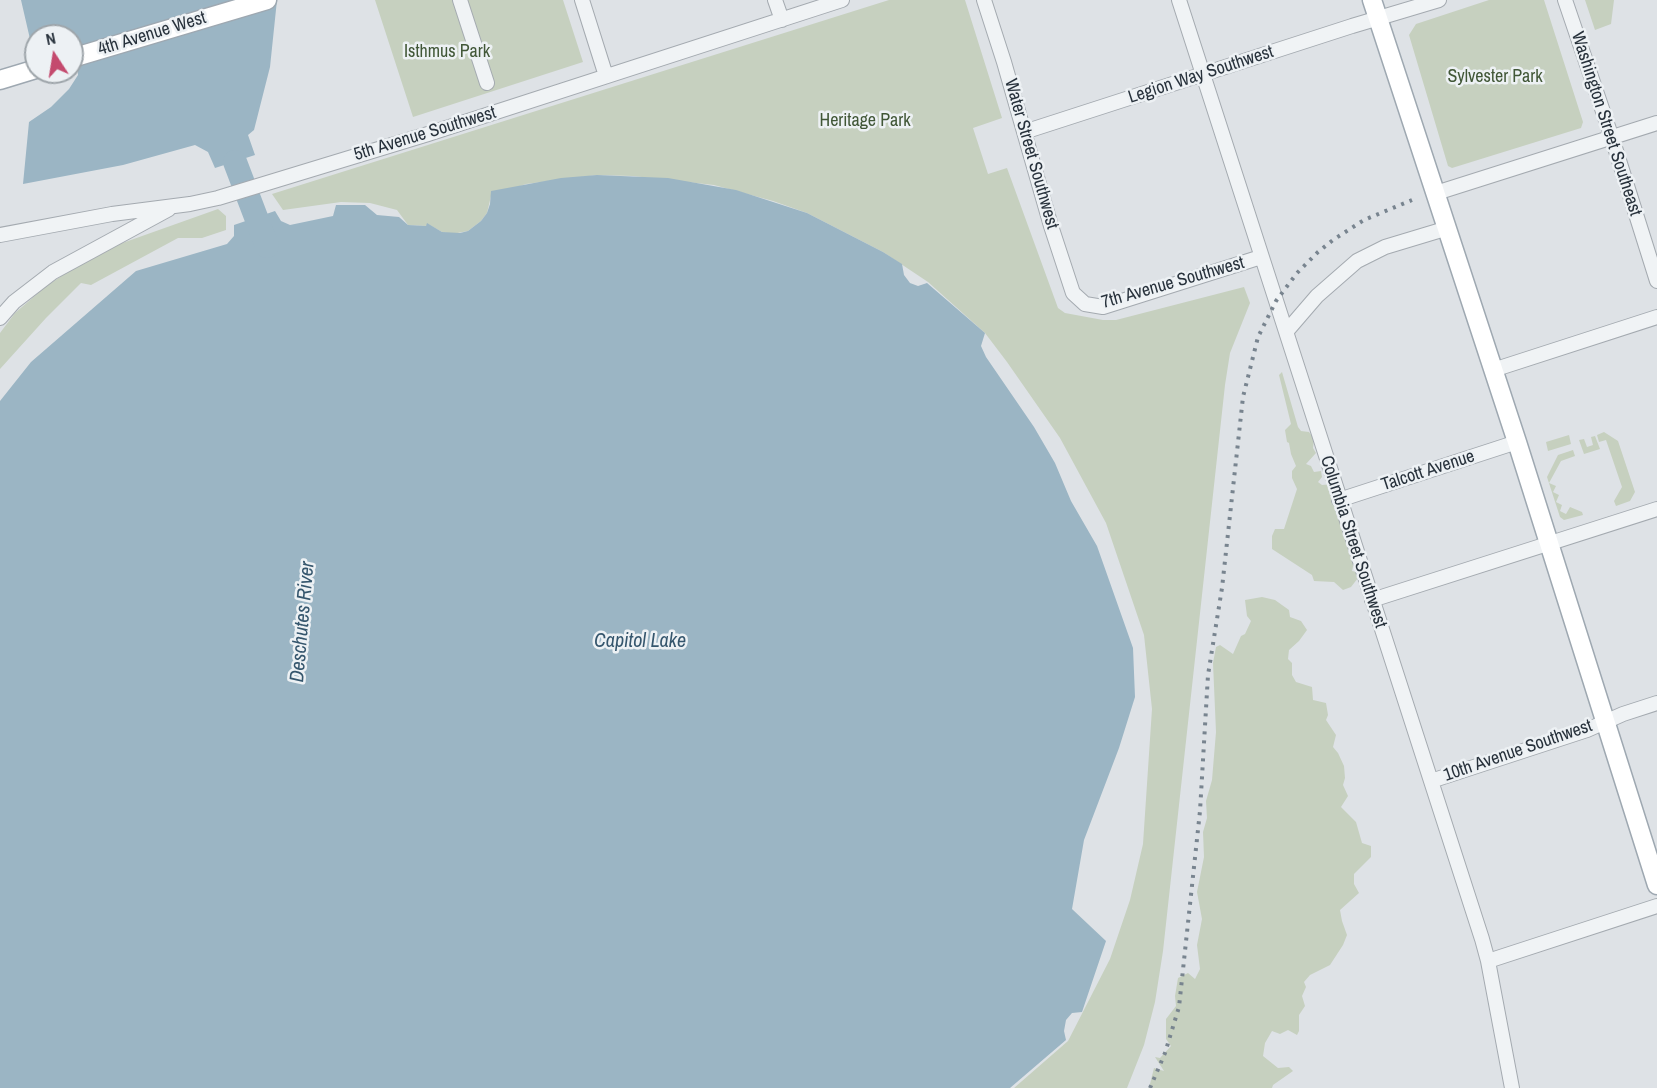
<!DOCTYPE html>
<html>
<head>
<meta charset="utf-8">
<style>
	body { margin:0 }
	#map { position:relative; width:1657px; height:1088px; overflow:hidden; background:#dee2e6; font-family:"Archivo Narrow",sans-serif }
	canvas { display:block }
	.north { position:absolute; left:24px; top:24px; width:60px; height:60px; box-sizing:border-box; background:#edf1f4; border:2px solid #9ea5aa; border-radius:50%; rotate:348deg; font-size:16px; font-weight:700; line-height:24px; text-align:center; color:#28323c }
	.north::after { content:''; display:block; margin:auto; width:21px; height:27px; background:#c44a6e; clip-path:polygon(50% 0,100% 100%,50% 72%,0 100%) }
</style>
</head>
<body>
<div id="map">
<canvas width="1657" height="1088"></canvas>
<div class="north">N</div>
</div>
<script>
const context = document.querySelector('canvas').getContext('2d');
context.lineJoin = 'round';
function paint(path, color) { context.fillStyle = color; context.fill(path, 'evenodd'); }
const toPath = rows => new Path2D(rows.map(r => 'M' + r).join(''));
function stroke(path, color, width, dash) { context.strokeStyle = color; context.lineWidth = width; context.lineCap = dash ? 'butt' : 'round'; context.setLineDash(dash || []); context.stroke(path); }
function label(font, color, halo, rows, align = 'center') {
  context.font = font + ' "Archivo Narrow",sans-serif'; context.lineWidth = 5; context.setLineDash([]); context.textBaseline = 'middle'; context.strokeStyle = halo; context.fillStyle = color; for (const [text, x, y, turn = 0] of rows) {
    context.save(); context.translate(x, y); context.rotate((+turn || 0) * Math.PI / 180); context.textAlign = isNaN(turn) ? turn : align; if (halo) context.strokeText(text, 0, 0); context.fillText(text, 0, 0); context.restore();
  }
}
paint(toPath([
	[375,0,563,0,583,62,413,117],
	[889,0,965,0,1002,118,973,128,988,174,1007,168,1058,308,1065,313,1103,320,1116,320,1244,287,1250,303,1230,353,1225,385,1163,951,1155,1002,1144,1045,1127,1088,1014,1088,1068,1041,1110,959,1130,900,1143,844,1152,709,1144,635,1106,523,1060,438,1007,362,985,333,928,282,883,252,807,213,773,201,714,185,633,176,597,175,526,184,491,196,487,213,481,221,468,231,452,234,442,232,428,224,426,226,408,225,397,210,370,203,341,202,283,210,272,194],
	[1489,0,1544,0,1583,122,1581,128,1452,168,1448,166,1409,35,1416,24],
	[1585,0,1614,0,1611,24,1595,30],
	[218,209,226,216,226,230,202,238,178,238,91,285,81,283,46,318,0,369,0,333,15,313,45,287,81,263,114,246],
	[1282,372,1298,427,1301,431,1309,432,1314,439,1313,448,1316,453,1306,464,1311,466,1314,472,1321,471,1322,477,1318,482,1322,485,1333,484,1346,507,1338,515,1342,521,1350,543,1350,557,1354,562,1352,571,1357,572,1358,578,1351,587,1343,590,1334,582,1314,581,1312,575,1272,549,1272,536,1275,529,1284,529,1297,489,1292,478,1292,471,1296,466,1291,454,1289,443,1287,442,1285,430,1291,424,1279,375],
	[1604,432,1618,441,1635,492,1630,501,1616,506,1614,501,1622,487,1606,440,1599,442,1597,435],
	[1569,435,1571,444,1548,451,1546,442],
	[1595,436,1600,449,1584,454,1579,440,1584,439,1587,447,1593,445,1591,437],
	[1573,450,1575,456,1561,461,1549,483,1556,486,1553,492,1559,495,1556,502,1562,505,1560,511,1566,514,1570,507,1582,512,1583,515,1564,520,1560,517,1547,477,1558,455],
	[1262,597,1275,600,1289,610,1290,617,1301,621,1307,630,1299,641,1289,650,1288,659,1292,663,1292,675,1296,682,1312,687,1313,700,1326,703,1328,715,1326,720,1336,735,1333,747,1338,753,1344,766,1345,778,1343,785,1348,796,1341,807,1356,822,1362,843,1371,846,1371,857,1354,874,1354,884,1359,893,1340,910,1342,921,1347,935,1343,945,1330,965,1310,975,1304,982,1306,987,1302,996,1305,1006,1299,1015,1299,1031,1297,1035,1288,1030,1280,1034,1272,1031,1265,1043,1263,1056,1278,1068,1289,1067,1293,1071,1273,1085,1272,1088,1149,1088,1154,1068,1164,1071,1155,1057,1160,1058,1171,1046,1166,1039,1166,1019,1176,1006,1175,996,1178,978,1188,973,1195,979,1200,969,1197,945,1202,919,1197,892,1204,857,1203,832,1207,818,1206,801,1212,780,1216,732,1213,663,1216,647,1220,645,1233,654,1241,636,1245,634,1251,621,1247,616,1245,600]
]), '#c6d0bf');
paint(toPath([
	[21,0,277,0,270,67,254,130,248,135,255,155,215,168,208,152,195,145,123,165,23,184,29,122,51,107,69,89,78,75,77,60,72,49,72,36,36,36,36,39,30,39],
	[597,175,668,178,736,190,807,213,883,252,902,264,904,275,910,283,918,286,927,283,985,333,981,346,986,357,1034,427,1055,463,1071,501,1097,546,1133,648,1135,697,1119,748,1084,840,1072,909,1106,941,1082,1012,1072,1013,1066,1020,1064,1031,1066,1040,1010,1088,0,1088,0,401,31,362,136,271,227,244,234,236,234,225,275,211,281,221,290,225,333,216,336,205,365,205,377,215,399,217,408,225,426,226,427,223,442,232,460,233,468,231,481,221,487,213,490,204,491,191,561,178]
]), '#9bb5c4');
stroke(toPath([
	[235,162,267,246]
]), '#9bb5c4', 24);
const minor = toPath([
	[460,0,487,83],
	[582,0,606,76],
	[775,0,782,20],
	[984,0,1004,62,1051,226,1073,293,1085,304,1103,307,1261,257],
	[1179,0,1482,939,1488,961,1512,1088],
	[1565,0,1612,138,1657,281],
	[1024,132,1352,26,1439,0],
	[1436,193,1657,123],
	[0,235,112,214,190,204,218,198,428,134,842,0],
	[0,318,14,302,53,272,169,209],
	[1286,332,1317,296,1357,261,1385,247,1448,228],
	[1493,370,1657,317],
	[1339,500,1517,442],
	[1372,600,1657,509],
	[1431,781,1587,730,1623,714,1657,703],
	[1488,961,1657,906]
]);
const major = toPath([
	[1372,0,1517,442,1657,885],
	[72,58,267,0],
	[0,80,36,69]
]);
stroke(minor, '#a4aab0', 16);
stroke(major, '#9ea8b1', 21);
stroke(minor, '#f0f3f5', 14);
stroke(major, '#fff', 18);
stroke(toPath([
	[1150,1088,1165,1053,1179,1007,1200,811,1208,675,1222,588,1243,397,1258,337,1276,301,1297,273,1318,252,1333,240,1364,220,1412,200]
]), '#78848f', 4, [3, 6]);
label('18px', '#28323c', '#edf1f4', [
	["4th Avenue West",152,34,-17],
	["Legion Way Southwest",1201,75,-18],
	["Washington Street Southeast",1606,124,72],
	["5th Avenue Southwest",425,134,-17],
	["Water Street Southwest",1031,154,74],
	["7th Avenue Southwest",1173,283,-16],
	["Talcott Avenue",1428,471,-18],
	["Columbia Street Southwest",1353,542,72],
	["10th Avenue Southwest",1518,751,-19]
]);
label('18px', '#415737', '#edf1f4', [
	["Isthmus Park",447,52],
	["Sylvester Park",1495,77],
	["Heritage Park",865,121]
]);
label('italic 20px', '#35566d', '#edf1f4', [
	["Deschutes River",303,622,-85],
	["Capitol Lake",640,642]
]);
</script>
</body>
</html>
